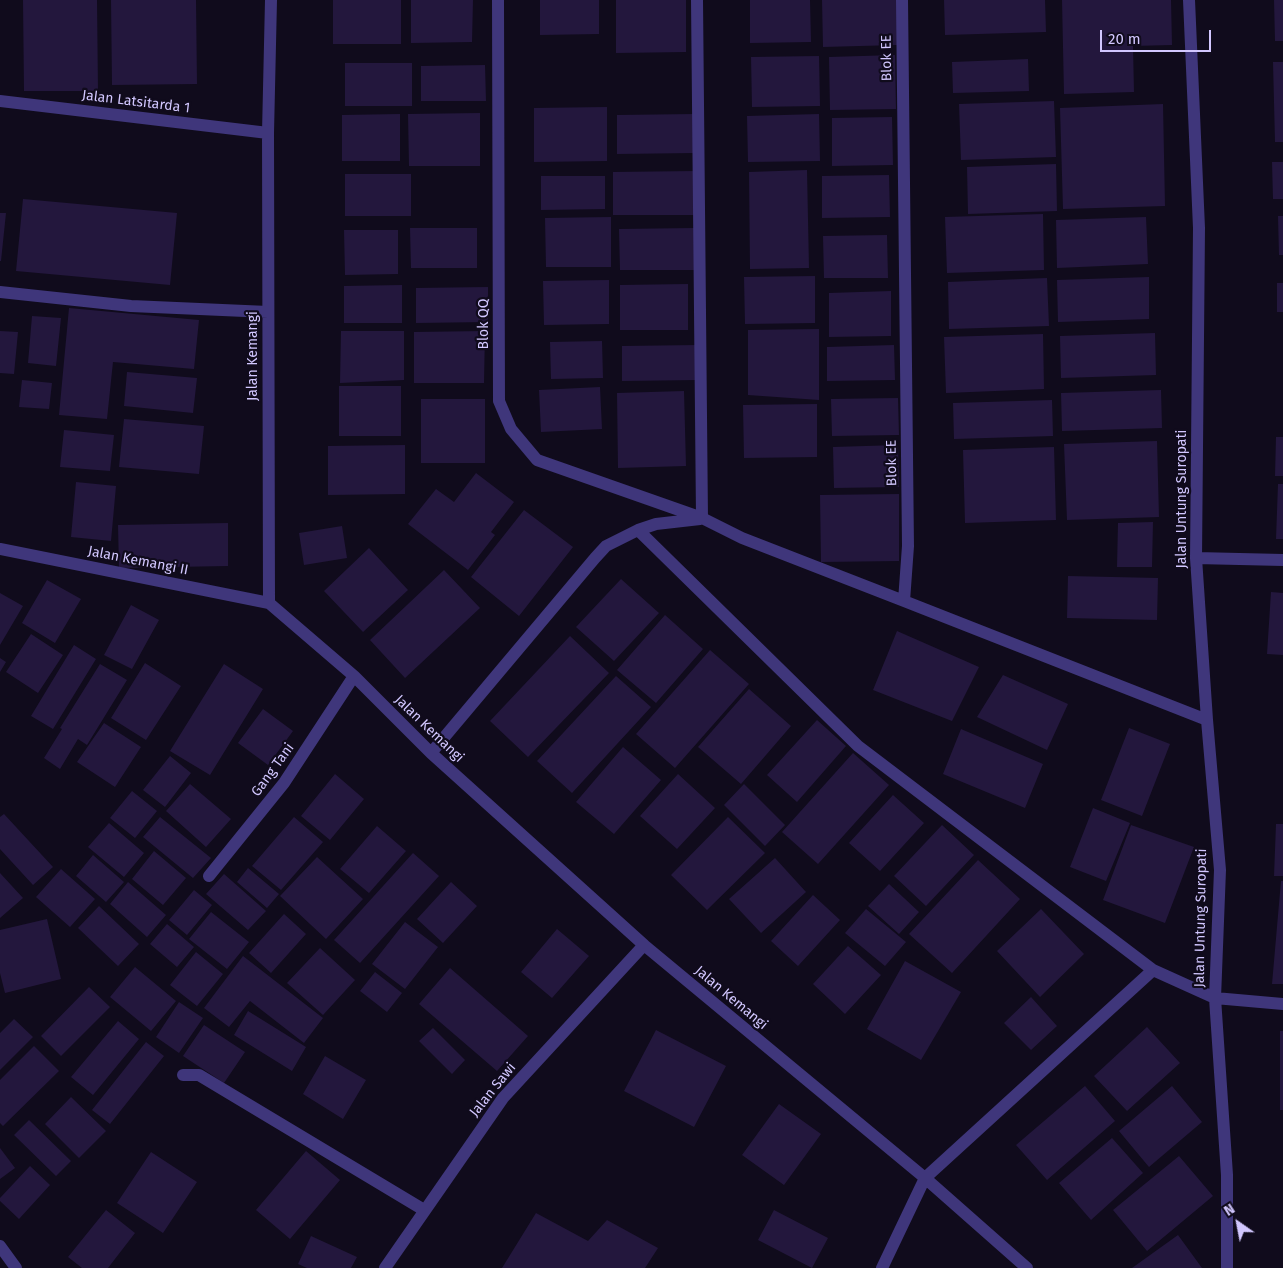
<!DOCTYPE html>
<html>
<head>
<meta charset="utf-8">
<style>
	body { margin:0 }
	#map { position:relative; width:1283px; height:1268px; overflow:hidden; background:#100b1c; font-family:"Fira Sans",sans-serif }
	canvas { display:block }
	.north { position:absolute; left:1213px; top:1198px; width:50px; height:50px; -webkit-text-stroke:4px #100b1c; paint-order:stroke; rotate:327deg; font-size:14px; font-weight:700; line-height:20px; text-align:center; color:#d2c7ff }
	.north::after { content:''; display:block; margin:auto; width:18px; height:22px; background:#d2c7ff; clip-path:polygon(50% 0,100% 100%,50% 72%,0 100%) }
	.scale { position:absolute; left:1100px; top:30px; width:111px; height:22px; box-sizing:border-box; border:2px solid #d2c7ff; border-top:0; padding-left:6px; font-size:15px; line-height:18px; white-space:nowrap; color:#d2c7ff; -webkit-text-stroke:4px #100b1c; paint-order:stroke }
</style>
</head>
<body>
<div id="map">
<canvas width="1283" height="1268"></canvas>
<div class="north">N</div>
<div class="scale">20 m</div>
</div>
<script>
const context = document.querySelector('canvas').getContext('2d');
context.lineJoin = 'round';
function paint(path, color) { context.fillStyle = color; context.fill(path, 'evenodd'); }
const toPath = rows => new Path2D(rows.map(r => 'M' + r).join(''));
function stroke(path, color, width, dash) { context.strokeStyle = color; context.lineWidth = width; context.lineCap = dash ? 'butt' : 'round'; context.setLineDash(dash || []); context.stroke(path); }
function label(font, color, halo, rows, align = 'center') {
  context.font = font + ' "Fira Sans",sans-serif'; context.lineWidth = 4.5; context.setLineDash([]); context.textBaseline = 'middle'; context.strokeStyle = halo; context.fillStyle = color; for (const [text, x, y, turn = 0] of rows) {
    context.save(); context.translate(x, y); context.rotate((+turn || 0) * Math.PI / 180); context.textAlign = isNaN(turn) ? turn : align; if (halo) context.strokeText(text, 0, 0); context.fillText(text, 0, 0); context.restore();
  }
}
paint(toPath([
	[23,0,97,0,98,91,24,91],
	[111,0,196,0,197,84,112,85],
	[333,0,401,0,401,44,333,44],
	[411,0,473,0,472,42,411,43],
	[540,0,599,0,599,34,540,35],
	[616,0,686,0,686,52,616,53],
	[750,0,810,0,811,42,750,43],
	[822,0,897,0,897,45,823,47],
	[944,0,1045,0,1046,32,945,35],
	[1062,0,1171,0,1172,45,1133,46,1134,92,1064,94],
	[1274,0,1283,0,1283,41,1275,41],
	[895,55,896,109,830,110,829,57],
	[819,56,820,106,752,107,751,57],
	[1028,59,1029,91,953,93,952,62],
	[1273,62,1283,62,1283,142,1275,142],
	[345,63,412,63,412,106,345,106],
	[485,65,486,101,421,101,421,66],
	[1054,101,1056,157,961,160,959,104],
	[1163,104,1165,206,1063,209,1060,108],
	[607,107,607,161,534,162,534,108],
	[480,113,480,166,409,166,408,114],
	[400,114,400,161,342,161,342,115],
	[695,114,695,153,617,154,617,115],
	[819,114,820,161,748,162,747,116],
	[892,117,893,165,832,166,832,118],
	[1272,162,1283,162,1283,199,1273,199],
	[1056,164,1057,211,968,214,967,167],
	[807,170,809,268,750,269,749,172],
	[696,171,697,215,613,215,613,172],
	[345,174,411,174,411,216,345,216],
	[889,175,890,217,822,218,822,176],
	[541,176,605,176,605,209,541,210],
	[23,199,177,213,170,285,16,271],
	[0,213,6,213,1,261,0,261],
	[1043,214,1044,270,947,273,945,217],
	[1278,216,1283,216,1283,255,1279,255],
	[611,217,611,267,546,267,545,218],
	[1146,217,1148,264,1057,268,1056,220],
	[410,228,477,228,477,268,411,268],
	[694,228,694,270,620,270,619,229],
	[344,230,398,230,398,274,345,275],
	[887,235,888,278,824,278,823,236],
	[815,276,815,323,745,324,744,277],
	[1149,277,1149,319,1058,322,1057,280],
	[1047,278,1049,326,949,329,948,282],
	[609,280,609,324,544,325,543,281],
	[1277,283,1283,283,1283,312,1277,312],
	[688,284,688,330,620,330,620,285],
	[402,285,402,323,344,323,344,286],
	[488,287,488,322,416,323,416,288],
	[891,291,891,336,829,337,829,293],
	[69,308,199,320,194,369,113,362,107,419,59,415],
	[32,316,61,318,56,366,28,363],
	[819,329,819,400,748,395,748,330],
	[0,331,18,332,14,374,0,373],
	[341,331,404,331,404,380,340,383],
	[485,331,484,383,414,383,414,332],
	[1155,333,1156,375,1061,378,1060,336],
	[1043,334,1044,389,946,393,944,337],
	[602,341,603,378,551,379,550,342],
	[698,345,698,380,622,381,622,346],
	[894,345,895,380,827,381,827,347],
	[127,372,197,378,193,413,124,406],
	[22,380,52,383,49,409,19,407],
	[339,386,401,386,401,436,339,436],
	[600,387,602,429,541,432,539,390],
	[1161,390,1162,428,1062,431,1061,393],
	[684,391,686,466,618,468,617,393],
	[898,398,899,435,832,436,831,399],
	[421,399,485,399,485,463,421,463],
	[1052,400,1053,436,954,439,953,403],
	[817,404,817,457,744,458,743,405],
	[124,419,204,426,199,474,119,467],
	[64,430,114,435,110,471,60,467],
	[1276,437,1283,437,1283,476,1275,476],
	[1157,441,1159,517,1067,520,1064,444],
	[405,445,405,494,328,495,328,446],
	[898,445,899,487,834,488,833,447],
	[1054,447,1056,520,965,523,963,450],
	[476,473,514,502,491,532,495,535,468,570,408,524,436,489,454,502],
	[76,482,116,486,111,541,71,537],
	[1278,484,1283,484,1283,539,1276,539],
	[899,494,899,561,821,562,820,495],
	[524,510,573,547,519,616,471,577],
	[1153,522,1152,567,1117,567,1118,523],
	[228,523,228,566,119,568,118,525],
	[342,526,347,558,304,565,299,533],
	[369,548,408,590,363,632,324,591],
	[444,570,480,608,405,678,370,640],
	[1068,576,1158,578,1157,620,1067,618],
	[621,579,659,613,614,661,576,627],
	[47,580,81,599,55,643,22,623],
	[1271,592,1283,593,1283,655,1267,654],
	[0,593,23,606,0,645],
	[131,605,159,620,132,669,104,655],
	[665,615,703,649,656,703,617,670],
	[897,631,979,667,952,721,873,690],
	[31,634,63,655,38,693,6,672],
	[570,636,609,673,528,757,490,721],
	[74,645,96,659,53,729,31,716],
	[710,650,749,684,675,768,636,734],
	[0,658,6,662,0,672],
	[145,663,181,686,146,740,111,718],
	[100,664,127,680,87,745,78,739,60,769,44,758,62,729,60,728],
	[224,664,263,689,210,775,170,751],
	[1003,675,1068,704,1047,750,977,717],
	[616,676,651,707,572,793,537,761],
	[749,689,791,726,741,784,698,747],
	[263,709,293,731,268,765,238,743],
	[817,720,846,746,797,802,767,775],
	[104,723,141,747,115,787,77,762],
	[1129,728,1170,744,1142,816,1101,800],
	[961,729,1043,764,1025,808,943,774],
	[623,747,661,780,614,834,576,802],
	[853,753,889,785,818,864,782,832],
	[170,756,191,773,165,807,143,790],
	[335,774,364,799,330,840,301,816],
	[678,774,715,808,677,849,640,816],
	[190,784,231,819,206,847,166,811],
	[744,784,785,825,765,846,724,805],
	[132,791,157,811,135,838,110,818],
	[893,795,924,823,880,871,849,843],
	[1093,808,1130,823,1106,881,1070,867],
	[4,814,53,867,33,885,0,849,0,817],
	[160,817,211,858,193,878,143,837],
	[294,817,323,842,281,890,252,866],
	[728,817,765,853,707,910,671,875],
	[109,823,144,853,124,877,88,847],
	[1276,824,1283,824,1283,876,1274,876],
	[942,825,974,855,926,906,894,876],
	[1131,825,1194,847,1165,923,1103,900],
	[377,826,406,851,369,893,340,869],
	[154,851,186,878,163,905,132,879],
	[413,853,439,876,360,963,334,940],
	[93,855,124,882,106,902,76,876],
	[317,857,363,899,326,939,280,896],
	[775,858,806,892,761,933,729,899],
	[978,860,1020,899,952,973,909,934],
	[248,868,279,894,267,908,237,882],
	[61,869,95,899,70,927,36,897],
	[0,873,23,898,0,918],
	[224,874,266,911,248,930,206,894],
	[1281,881,1283,881,1283,984,1272,984],
	[128,882,166,915,147,937,110,904],
	[451,882,477,906,443,943,417,919],
	[889,884,919,912,899,934,868,906],
	[194,890,212,905,187,935,169,920],
	[813,895,840,920,798,966,771,941],
	[99,906,139,944,118,966,78,928],
	[866,909,906,942,885,966,845,933],
	[1041,909,1084,954,1040,997,997,951],
	[211,912,249,942,227,969,189,939],
	[284,914,306,934,271,973,249,953],
	[47,919,61,979,5,993,0,973,0,930],
	[405,922,438,947,405,989,372,964],
	[167,924,194,947,177,967,150,944],
	[557,929,589,956,552,998,521,972],
	[848,946,881,975,845,1014,813,984],
	[320,948,355,980,323,1015,287,983],
	[196,952,223,974,197,1006,170,985],
	[243,956,323,1018,304,1043,250,1001,229,1027,204,1008],
	[905,961,961,992,921,1060,867,1029],
	[135,967,176,1001,151,1031,110,997],
	[450,968,528,1036,497,1071,419,1004],
	[375,972,402,993,387,1012,360,991],
	[89,987,110,1007,61,1056,41,1036],
	[1031,997,1057,1026,1031,1050,1004,1023],
	[179,1002,203,1018,179,1053,156,1037],
	[248,1011,306,1047,292,1071,234,1035],
	[14,1019,33,1037,0,1070,0,1033],
	[118,1021,139,1039,93,1095,71,1077],
	[204,1025,245,1052,224,1083,183,1056],
	[1147,1027,1180,1063,1127,1111,1094,1076],
	[433,1028,465,1060,452,1074,419,1041],
	[656,1030,726,1066,694,1127,624,1091],
	[1280,1031,1283,1031,1283,1110,1280,1110],
	[146,1042,164,1056,110,1124,92,1110],
	[34,1046,59,1071,3,1126,0,1123,0,1080],
	[325,1056,366,1080,343,1119,303,1094],
	[1085,1086,1115,1121,1047,1180,1016,1145],
	[1172,1086,1202,1122,1149,1167,1119,1131],
	[71,1097,106,1131,79,1158,45,1124],
	[779,1104,821,1134,784,1185,742,1155],
	[29,1120,71,1161,56,1176,14,1135],
	[1112,1138,1143,1173,1091,1220,1059,1183],
	[0,1148,15,1168,0,1179],
	[306,1151,340,1180,290,1239,256,1210],
	[151,1152,197,1182,163,1233,117,1203],
	[1179,1156,1213,1196,1147,1251,1113,1210],
	[30,1166,50,1185,19,1219,0,1201,0,1198],
	[106,1210,135,1233,108,1268,82,1268,68,1257],
	[774,1210,828,1238,812,1268,758,1240],
	[536,1213,588,1241,607,1220,658,1248,645,1268,502,1268],
	[1178,1235,1202,1268,1132,1268],
	[311,1236,357,1257,351,1268,307,1268,298,1264]
]), '#23173d');
stroke(toPath([
	[271,0,268,133,269,603,354,676,431,753,644,945,925,1178,1027,1268],
	[498,0,499,401,511,429,537,460,702,518],
	[697,0,702,518,742,538,904,601],
	[902,0,908,546,904,601,1207,720],
	[1189,0,1199,228,1196,558,1207,720,1220,870,1215,998,1227,1175,1227,1268],
	[0,101,268,133],
	[0,292,131,306,268,312],
	[638,530,656,524,700,519],
	[0,549,269,603],
	[1196,558,1283,560],
	[431,753,595,558,606,546,638,530,858,746,1153,970,1215,998,1283,1004],
	[209,876,284,783,354,676],
	[183,1075,199,1075,424,1210],
	[0,1246,16,1268],
	[385,1268,503,1098,644,945],
	[882,1268,925,1178,1153,970]
]), '#3f367b', 12);
label('14px', '#d2c7ff', '#100b1c', [
	["Blok EE",887,58,-91],
	["Jalan Latsitarda 1",136,102,7],
	["Blok QQ",484,324,-90],
	["Jalan Kemangi",253,356,-90],
	["Blok EE",892,463,-91],
	["Jalan Untung Suropati",1182,499,-90],
	["Jalan Kemangi II",138,561,11],
	["Jalan Kemangi",429,729,44],
	["Gang Tani",273,770,-54],
	["Jalan Untung Suropati",1201,918,-89],
	["Jalan Kemangi",731,998,40],
	["Jalan Sawi",493,1090,-51]
]);
</script>
</body>
</html>
